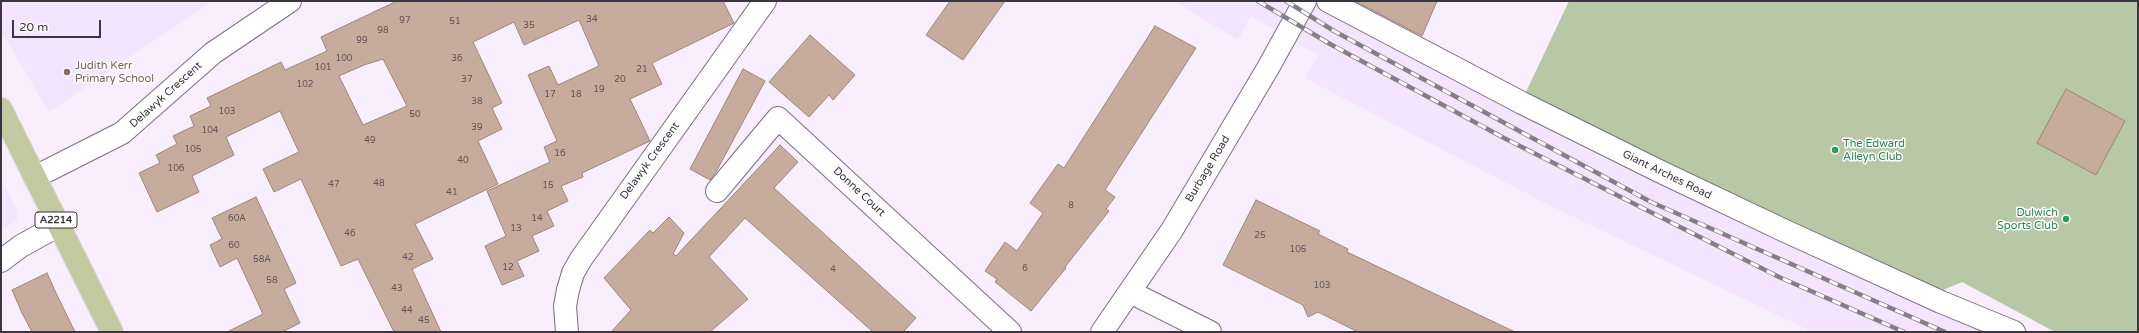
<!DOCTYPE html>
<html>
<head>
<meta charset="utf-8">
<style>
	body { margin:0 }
	#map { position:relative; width:2139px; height:333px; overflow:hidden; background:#f8eefe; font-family:"Varela Round",sans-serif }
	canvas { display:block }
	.frame { position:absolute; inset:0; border:2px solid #3b353f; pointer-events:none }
	.scale { position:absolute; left:12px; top:20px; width:89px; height:18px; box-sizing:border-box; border:2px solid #3b353f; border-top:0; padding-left:5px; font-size:12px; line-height:14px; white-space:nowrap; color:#3b353f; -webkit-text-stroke:3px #fff; paint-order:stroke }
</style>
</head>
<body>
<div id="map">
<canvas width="2139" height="333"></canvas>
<div class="frame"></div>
<div class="scale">20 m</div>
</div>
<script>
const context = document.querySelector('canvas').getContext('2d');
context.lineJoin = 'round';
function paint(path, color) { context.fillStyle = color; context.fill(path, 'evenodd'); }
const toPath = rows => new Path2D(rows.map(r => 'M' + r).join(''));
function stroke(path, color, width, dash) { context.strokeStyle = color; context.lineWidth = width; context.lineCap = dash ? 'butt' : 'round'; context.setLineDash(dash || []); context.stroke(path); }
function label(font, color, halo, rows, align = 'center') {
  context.font = font + ' "Varela Round",sans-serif'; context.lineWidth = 3; context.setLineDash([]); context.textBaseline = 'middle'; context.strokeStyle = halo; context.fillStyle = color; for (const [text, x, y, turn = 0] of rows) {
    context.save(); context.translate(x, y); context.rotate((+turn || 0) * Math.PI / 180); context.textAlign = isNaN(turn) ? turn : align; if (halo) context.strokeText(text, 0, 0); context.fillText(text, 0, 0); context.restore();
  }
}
paint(toPath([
	[1,1,213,1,49,112,1,31],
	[1174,1,1308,1,1587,151,1984,332,1813,332,1549,205,1305,78,1318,55,1251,16,1238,40],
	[1,178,18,213,17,220,1,231]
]), '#f4e4fe');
paint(toPath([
	[1569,1,2138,1,2138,332,2055,332,1962,282,1943,290,1843,247,1609,135,1526,92]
]), '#b8c8a6');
const building = toPath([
	[397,1,723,1,734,23,652,63,662,84,630,99,650,141,582,173,583,177,561,186,568,201,547,211,554,226,532,236,539,251,517,261,524,276,502,285,485,246,506,236,487,191,550,162,544,147,557,141,528,75,549,66,558,85,599,66,579,20,524,45,514,22,473,42,502,103,492,108,502,129,478,141,498,184,415,224,433,259,412,269,441,332,394,332,358,259,341,266,301,179,274,192,263,169,299,152,280,111,226,137,234,155,192,176,199,192,157,212,139,173,160,163,156,155,177,144,173,136,194,126,190,116,211,106,207,98,281,62,285,70,327,51,321,37,397,1],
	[383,59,407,106,363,125,339,76,364,65,383,59],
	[950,1,1005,1,963,60,926,35,950,1],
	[1355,1,1437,1,1422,36,1355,1],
	[1155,26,1196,48,1105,190,1115,197,1106,209,1109,211,1065,267,1066,268,1031,311,995,282,997,279,985,271,1005,242,1017,251,1043,213,1030,203,1058,164,1064,168,1155,26],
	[810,35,855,75,833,100,829,95,809,117,769,82,810,35],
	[743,69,765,81,716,172,710,180,690,169,743,69],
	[2066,89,2125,121,2096,175,2037,143,2066,89],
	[780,145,798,162,774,188,916,318,903,332,873,332,745,218,709,257,748,299,710,332,611,332,631,310,604,278,650,230,653,233,669,217,684,233,673,254,676,256,780,145],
	[256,197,296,283,284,289,300,323,282,332,227,332,263,314,237,258,220,267,210,245,222,239,212,218,256,197],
	[1256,200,1320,231,1318,234,1348,249,1347,252,1515,332,1358,332,1318,312,1308,317,1303,305,1223,265,1256,200],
	[47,273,56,293,75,332,32,332,22,313,12,290,47,273]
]);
paint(building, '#c6ac9c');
stroke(building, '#9e8575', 1);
const minor = toPath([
	[1328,1,1522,103,1659,171,1783,230,1941,302,2014,332],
	[35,177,122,133,213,53,290,1],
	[717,191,778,118,1010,332],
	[1,261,21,246,59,225],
	[1130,292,1210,332],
	[567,332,565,306,568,290,573,273,581,259,765,1],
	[1102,332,1172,230,1268,68,1305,1]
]);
const major = toPath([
	[1,109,112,332]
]);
stroke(minor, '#7c6e84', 24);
stroke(major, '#d8d7d9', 24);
stroke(minor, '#fff', 22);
stroke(major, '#c4ca9f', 22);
const rail = toPath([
	[1258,1,1330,44,1504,138,1779,277,1904,332],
	[1286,1,1334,31,1651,202,1945,332]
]);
stroke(rail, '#857e8a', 4.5);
stroke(rail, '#fff', 3, [9]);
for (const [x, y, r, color] of [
	[67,72,4,"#8d6e63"],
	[1835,150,4,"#2e9e5b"],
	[2066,219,4,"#2e9e5b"]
]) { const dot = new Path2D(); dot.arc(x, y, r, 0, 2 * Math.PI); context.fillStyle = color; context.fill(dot); stroke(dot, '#fff', 1.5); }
label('9px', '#5e5356', null, [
	["34",592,20],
	["97",405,21],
	["51",455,22],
	["35",529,26],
	["98",383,31],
	["99",362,41],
	["100",344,59],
	["36",457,59],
	["101",323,68],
	["21",642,70],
	["37",467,80],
	["20",620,80],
	["102",305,85],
	["19",599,90],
	["17",550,95],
	["18",576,95],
	["38",477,102],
	["103",227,112],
	["50",415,115],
	["39",477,128],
	["104",210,131],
	["49",370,141],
	["105",193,150],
	["16",560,154],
	["40",463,161],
	["106",176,169],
	["48",379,184],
	["47",334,185],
	["15",548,186],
	["41",452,193],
	["8",1071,206],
	["60A",237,219],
	["14",537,219],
	["13",516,229],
	["46",350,234],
	["25",1260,236],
	["60",234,246],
	["105",1298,250],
	["42",408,258],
	["58A",262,260],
	["12",508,268],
	["6",1025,269],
	["4",833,270],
	["58",272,281],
	["103",1322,286],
	["43",397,289],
	["44",407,311],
	["45",424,321]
]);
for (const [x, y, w] of [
	[56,220,42]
]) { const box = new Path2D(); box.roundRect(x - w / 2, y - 8, w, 16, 3); context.fillStyle = '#fff'; context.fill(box); stroke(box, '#3b353f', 1); }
label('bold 10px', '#3b353f', null, [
	["A2214",56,220]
]);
label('11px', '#785e54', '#fff', [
	["Judith Kerr",75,66],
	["Primary School",75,79]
], 'left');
label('11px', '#3b353f', '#fff', [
	["Delawyk Crescent",166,95,-42],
	["Delawyk Crescent",650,161,-54],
	["Burbage Road",1208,169,-59],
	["Giant Arches Road",1667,175,26],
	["Donne Court",859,192,43]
]);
label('11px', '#27864d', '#fff', [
	["The Edward",1843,144],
	["Alleyn Club",1843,157],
	["Dulwich",2058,213,"right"],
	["Sports Club",2058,226,"right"]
], 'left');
</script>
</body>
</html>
